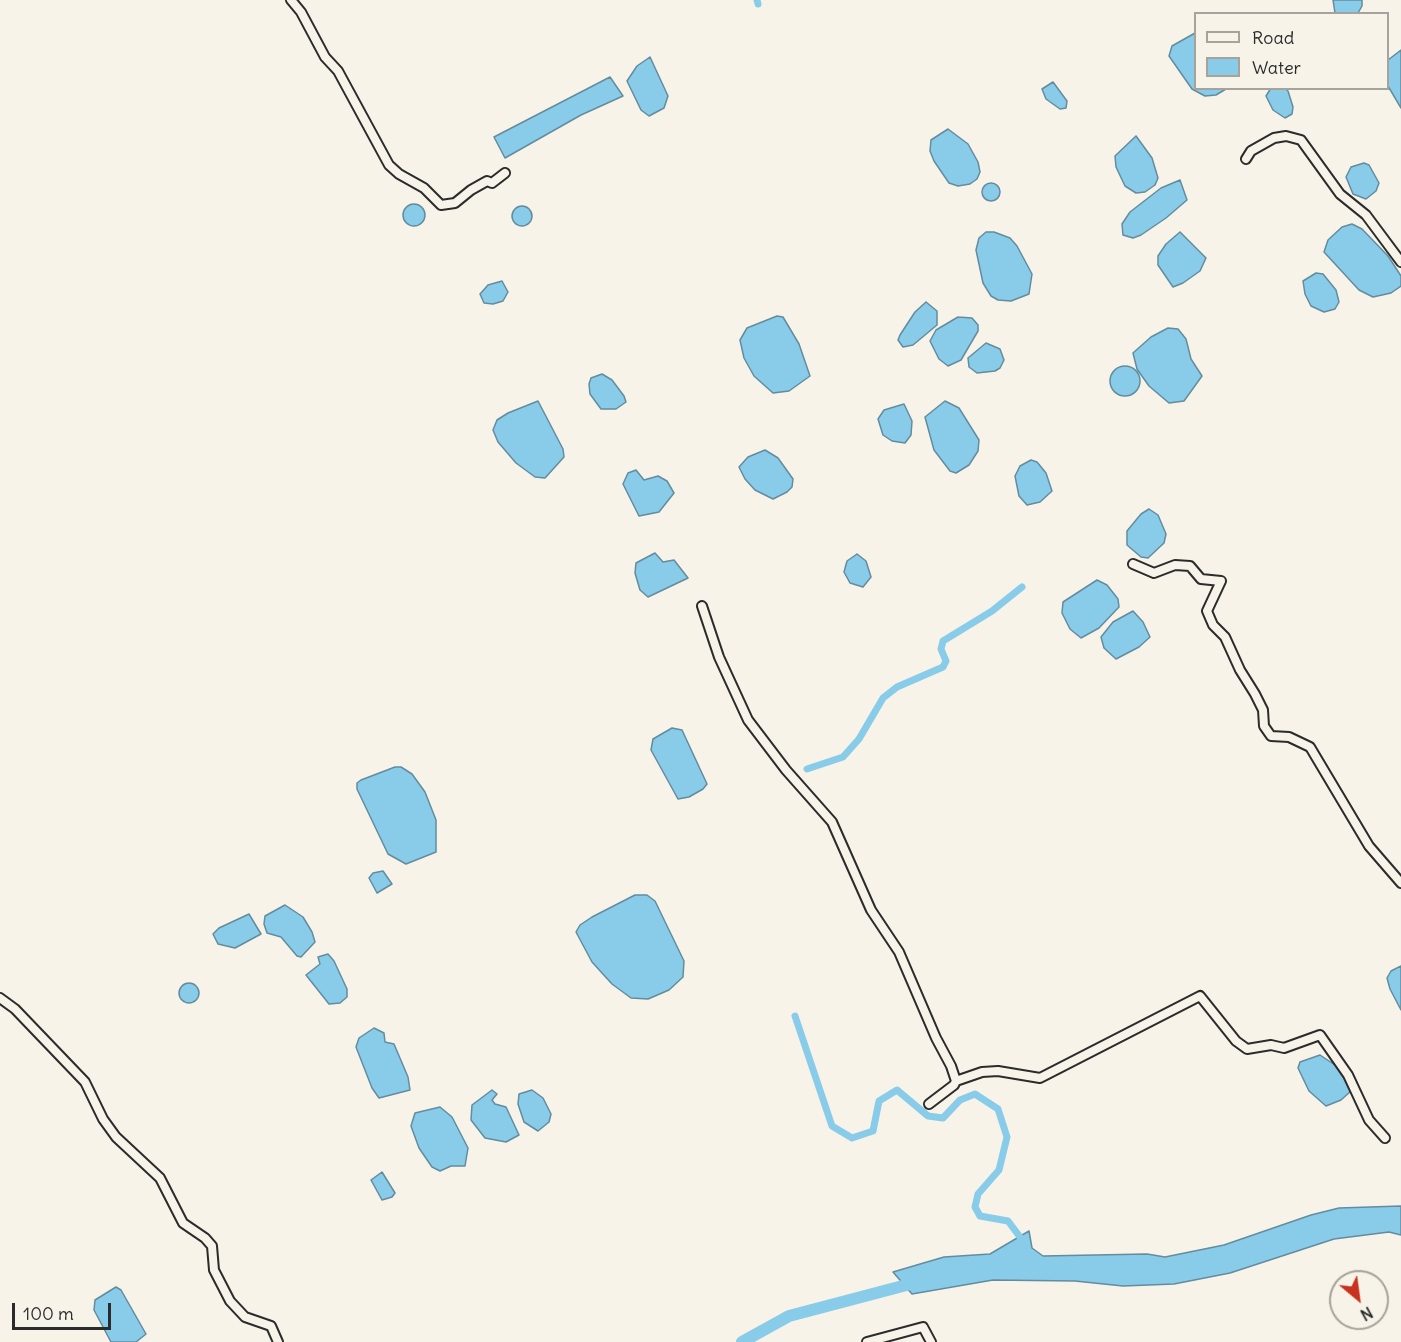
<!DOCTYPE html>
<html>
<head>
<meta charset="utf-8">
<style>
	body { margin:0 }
	#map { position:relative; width:1401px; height:1342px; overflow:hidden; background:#f7f3e8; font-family:Delius,sans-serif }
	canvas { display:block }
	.legend { position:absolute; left:1194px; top:12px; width:195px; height:78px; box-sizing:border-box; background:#f7f3e8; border:2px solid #a5a39c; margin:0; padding:8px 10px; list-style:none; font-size:18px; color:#2b2b2b }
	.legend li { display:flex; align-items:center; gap:12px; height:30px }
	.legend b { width:30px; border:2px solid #a5a39c }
	.north { position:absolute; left:1329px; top:1270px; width:60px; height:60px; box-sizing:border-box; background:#f7f3e8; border:2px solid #a5a39c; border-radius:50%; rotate:151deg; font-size:16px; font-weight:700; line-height:24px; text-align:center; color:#2b2b2b }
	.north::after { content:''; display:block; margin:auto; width:21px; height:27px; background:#c8321e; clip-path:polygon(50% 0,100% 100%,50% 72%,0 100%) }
	.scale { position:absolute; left:12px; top:1303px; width:99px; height:27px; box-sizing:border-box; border:3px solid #2b2b2b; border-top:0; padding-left:8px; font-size:18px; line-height:21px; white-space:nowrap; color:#2b2b2b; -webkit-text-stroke:4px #f7f3e8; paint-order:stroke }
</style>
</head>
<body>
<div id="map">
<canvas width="1401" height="1342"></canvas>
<ul class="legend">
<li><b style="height:8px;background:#f7f3e8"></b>Road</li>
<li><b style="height:16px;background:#89ccea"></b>Water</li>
</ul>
<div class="north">N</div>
<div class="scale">100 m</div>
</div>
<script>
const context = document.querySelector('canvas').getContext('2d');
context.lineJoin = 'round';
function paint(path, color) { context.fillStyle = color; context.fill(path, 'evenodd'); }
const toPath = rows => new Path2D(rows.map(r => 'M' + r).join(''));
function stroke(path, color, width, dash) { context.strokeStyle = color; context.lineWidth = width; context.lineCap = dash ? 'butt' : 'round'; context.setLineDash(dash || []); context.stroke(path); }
const water = toPath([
	[1333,0,1362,0,1362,6,1358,13,1335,13,1333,0],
	[1195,33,1196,88,1226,89,1216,95,1205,96,1192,89,1169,56,1172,46,1195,33],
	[1401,50,1401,108,1388,86,1388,60,1401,50],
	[650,57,668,96,664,108,649,116,641,110,627,81,637,66,650,57],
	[610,77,623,96,581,115,505,158,494,137,610,77],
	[1053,82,1067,101,1066,108,1060,109,1046,99,1042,89,1053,82],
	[1271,88,1286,89,1288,91,1293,107,1292,114,1285,118,1273,110,1266,96,1271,88],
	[948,129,968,144,978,162,980,172,977,179,970,184,958,186,949,183,934,161,930,151,931,140,948,129],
	[1136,136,1152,158,1158,178,1155,185,1145,192,1136,193,1125,186,1116,167,1115,156,1136,136],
	[1364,163,1369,165,1379,183,1376,191,1366,199,1353,194,1346,177,1351,167,1364,163],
	[1180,180,1187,200,1166,218,1141,235,1133,238,1123,235,1122,224,1130,212,1161,188,1180,180],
	'982 192a9 9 0 1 1 18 0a9 9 0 1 1-18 0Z',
	'403 215a11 11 0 1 1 22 0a11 11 0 1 1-22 0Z',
	'512 216a10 10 0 1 1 20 0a10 10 0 1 1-20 0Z',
	[1352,224,1362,229,1388,256,1401,276,1401,286,1391,293,1373,297,1359,290,1324,252,1328,240,1342,227,1352,224],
	[986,232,994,232,1010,238,1017,246,1032,274,1029,294,1011,301,998,300,991,296,983,283,976,250,979,238,986,232],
	[1180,232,1206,258,1200,271,1183,283,1173,287,1158,265,1158,256,1166,244,1180,232],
	[1316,273,1323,274,1336,290,1339,302,1335,309,1324,312,1311,306,1305,294,1303,281,1316,273],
	[502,281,508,292,503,301,493,304,484,303,480,294,488,285,502,281],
	[926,302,937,311,937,325,913,345,903,347,898,340,900,335,915,312,926,302],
	[777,316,783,317,799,344,810,376,789,391,773,393,754,376,744,358,740,340,747,328,777,316],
	[958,317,972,318,978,325,978,331,961,360,948,366,939,359,930,341,936,330,958,317],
	[1168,328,1178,329,1186,339,1191,359,1202,376,1184,401,1169,403,1149,386,1137,369,1133,353,1151,337,1168,328],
	[986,343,1000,349,1004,360,1000,368,995,371,977,373,969,367,968,358,986,343],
	'1110 381a15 15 0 1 1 30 0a15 15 0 1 1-30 0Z',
	[602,374,612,380,624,396,626,402,616,409,601,409,590,394,589,384,591,378,602,374],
	[538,401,563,449,564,457,545,478,535,477,516,463,498,442,493,430,497,420,508,413,538,401],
	[945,401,959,408,979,440,978,451,969,465,956,473,950,471,934,450,925,417,945,401],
	[904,404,912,421,911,435,905,443,892,441,883,435,878,419,884,410,904,404],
	[765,450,778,458,793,479,792,487,787,492,773,499,755,490,745,479,739,467,748,457,765,450],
	[1031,460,1037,462,1046,473,1052,491,1040,502,1027,505,1019,496,1015,476,1020,466,1031,460],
	[636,470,644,480,658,476,667,481,674,493,659,512,639,516,623,484,628,473,636,470],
	[1149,509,1158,515,1166,534,1164,543,1148,558,1141,557,1127,545,1127,531,1141,514,1149,509],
	[655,553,663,562,674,560,688,578,648,597,640,590,635,573,636,563,655,553],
	[857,554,866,561,871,577,863,587,850,583,844,572,847,561,857,554],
	[1097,580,1107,585,1118,599,1119,607,1099,628,1081,638,1070,629,1062,613,1063,602,1097,580],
	[1133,611,1143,622,1150,637,1139,647,1116,659,1104,648,1101,637,1113,622,1133,611],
	[672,728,682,730,707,784,703,789,689,797,678,799,651,750,653,739,672,728],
	[395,767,401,767,412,774,425,792,436,820,436,852,406,864,388,854,357,789,357,783,361,780,395,767],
	[383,871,392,884,377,893,369,878,373,873,383,871],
	[635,895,647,895,655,901,684,961,683,977,669,990,648,999,631,998,612,984,592,962,576,932,580,925,592,917,635,895],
	[285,905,303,917,312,932,315,942,301,957,297,956,281,937,267,933,264,924,265,916,285,905],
	[249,914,261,934,235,948,218,944,213,934,219,928,249,914],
	[328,954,334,961,347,989,347,997,340,1003,329,1004,306,975,320,964,318,957,328,954],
	[1401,966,1401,1010,1390,989,1387,978,1391,971,1401,966],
	'179 993a10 10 0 1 1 20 0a10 10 0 1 1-20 0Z',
	[374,1028,384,1033,385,1042,394,1044,408,1077,410,1090,379,1098,372,1088,356,1047,359,1038,374,1028],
	[1320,1055,1338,1067,1351,1091,1341,1100,1326,1106,1309,1091,1298,1068,1300,1062,1320,1055],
	[492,1090,497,1094,492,1100,495,1104,506,1107,519,1135,506,1142,485,1138,471,1120,472,1105,492,1090],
	[532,1090,543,1098,551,1114,549,1122,538,1131,524,1122,518,1104,519,1094,532,1090],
	[440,1107,452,1117,468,1148,465,1166,451,1166,440,1171,432,1167,419,1148,411,1126,415,1113,440,1107],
	[382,1172,395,1193,392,1197,382,1200,371,1180,382,1172],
	[1401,1206,1401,1235,1389,1232,1334,1239,1230,1273,1174,1284,1123,1286,1075,1281,993,1280,912,1294,893,1272,944,1257,990,1254,1029,1231,1032,1248,1043,1256,1147,1254,1165,1257,1224,1245,1311,1215,1339,1208,1401,1206],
	[116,1287,121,1290,146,1334,136,1342,111,1342,94,1310,95,1300,116,1287]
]);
paint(water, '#89ccea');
stroke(water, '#638c9e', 1.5);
stroke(toPath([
	[757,0,758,4],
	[807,769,843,757,859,739,883,698,897,687,943,667,946,661,941,649,943,641,992,611,1022,587],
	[795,1016,832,1126,852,1138,873,1131,879,1101,897,1090,928,1116,943,1118,960,1100,975,1094,998,1109,1007,1137,999,1170,978,1194,975,1207,980,1216,1008,1221,1023,1241]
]), '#89ccea', 7);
stroke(toPath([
	[742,1342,789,1316,918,1282]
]), '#89ccea', 12);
const minor = toPath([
	[291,0,301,12,325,57,338,71,389,165,399,174,424,188,441,205,455,203,471,190,487,181,492,183,505,173],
	[1246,159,1251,151,1274,138,1286,136,1301,140,1340,194,1366,215,1401,262],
	[1133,564,1154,573,1175,565,1190,566,1201,579,1221,581,1207,611,1213,625,1225,637,1240,670,1255,694,1263,710,1264,726,1271,736,1289,737,1310,747,1369,846,1401,883],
	[702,606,719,657,748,720,786,770,832,822,871,910,899,952,936,1038,951,1066,956,1081,954,1085,929,1104],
	[0,998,15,1009,85,1082,103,1119,116,1137,160,1178,183,1223,205,1238,212,1246,214,1270,230,1301,245,1317,271,1326,278,1342],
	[956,1081,982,1072,998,1071,1040,1078,1200,996,1236,1041,1247,1049,1271,1045,1284,1048,1320,1035,1348,1075,1369,1120,1385,1138],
	[867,1342,923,1327,931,1342]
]);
stroke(minor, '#2b2b2b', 12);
stroke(minor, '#f7f3e8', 8);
</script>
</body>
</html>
